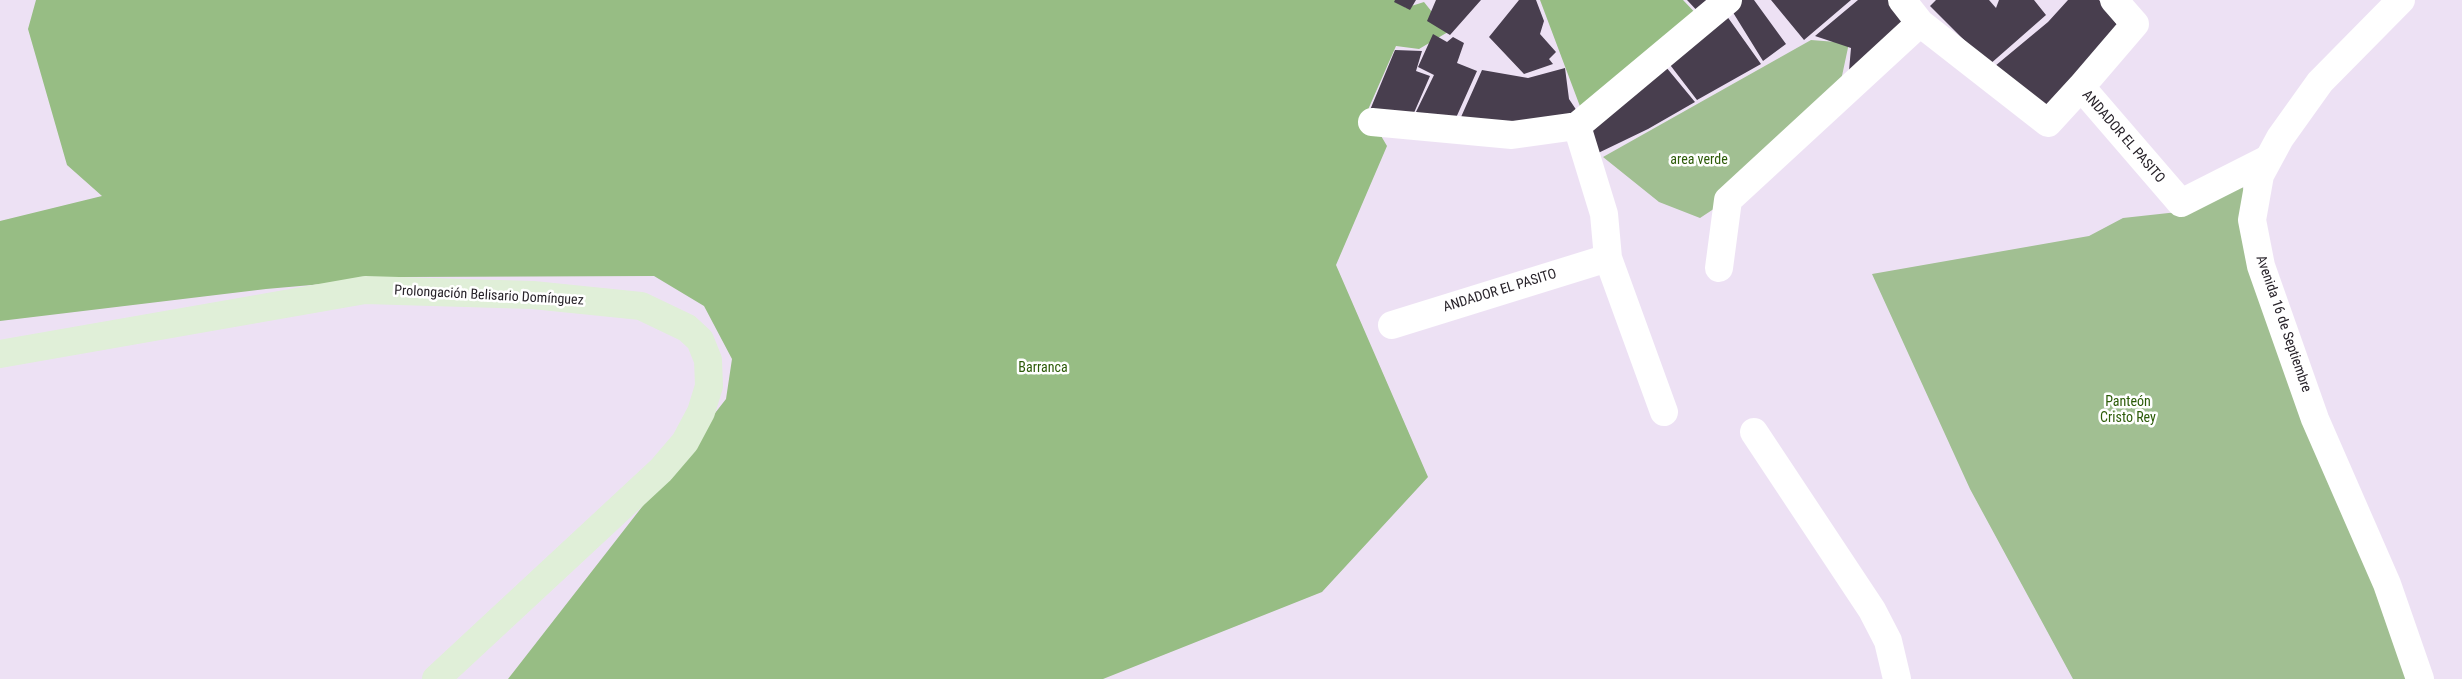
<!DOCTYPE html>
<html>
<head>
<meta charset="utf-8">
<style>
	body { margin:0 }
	canvas { display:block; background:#ede1f4 }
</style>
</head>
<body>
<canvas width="2462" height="679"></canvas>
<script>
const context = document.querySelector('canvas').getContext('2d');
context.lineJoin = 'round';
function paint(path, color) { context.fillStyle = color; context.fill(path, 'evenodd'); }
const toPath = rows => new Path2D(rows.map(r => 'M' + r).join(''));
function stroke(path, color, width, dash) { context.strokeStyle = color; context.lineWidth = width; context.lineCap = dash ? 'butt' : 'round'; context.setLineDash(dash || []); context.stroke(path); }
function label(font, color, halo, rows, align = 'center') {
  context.font = font + ' "Roboto Condensed",sans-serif'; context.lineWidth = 5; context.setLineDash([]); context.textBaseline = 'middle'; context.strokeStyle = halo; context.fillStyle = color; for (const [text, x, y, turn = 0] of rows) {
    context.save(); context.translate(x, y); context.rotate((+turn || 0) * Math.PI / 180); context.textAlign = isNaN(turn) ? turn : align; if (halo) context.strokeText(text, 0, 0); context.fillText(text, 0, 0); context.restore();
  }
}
paint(toPath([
	[1811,40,1849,43,1833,118,1785,162,1700,218,1659,202,1603,157],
	[2242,185,2346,509,2416,679,2073,679,1970,489,1872,274,2089,236,2123,218,2196,210]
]), '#a1bf92');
paint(toPath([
	[36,0,1410,0,1405,8,1424,2,1448,32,1419,49,1396,46,1367,112,1387,146,1336,265,1428,477,1322,592,1103,679,508,679,726,399,732,359,704,306,654,276,402,277,266,289,0,321,0,221,102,196,67,165,28,29],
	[1540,0,1683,0,1703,21,1581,109]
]), '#97bd84');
paint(toPath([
	[1395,0,1416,0,1410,10,1394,2],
	[1436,0,1481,0,1450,35,1427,21],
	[1519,0,1536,0,1544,21,1540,34,1556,52,1549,59,1553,64,1524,74,1489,37],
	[1687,0,1721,0,1702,16],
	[1735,0,1754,0,1786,44,1763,61,1729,6],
	[1771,0,1851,0,1804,40],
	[1858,0,1888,0,1910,25,1848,82,1851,48,1815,36],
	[1936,0,1989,0,1996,8,1999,0,2034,0,2046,15,1989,65,1930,6],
	[2068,0,2099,0,2121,30,2039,116,1995,66,2048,22],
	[1724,12,1761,64,1697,100,1664,57],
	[1433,34,1447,42,1453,37,1464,43,1457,63,1477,71,1451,129,1415,114,1434,75,1418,67],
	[1395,50,1422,51,1416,71,1430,76,1410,122,1370,110],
	[1661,61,1695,102,1648,129,1594,155,1587,130],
	[1565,68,1569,99,1577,111,1522,130,1457,126,1482,70,1528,78]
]), '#483e4e');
stroke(toPath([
	[1902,0,1920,23,2048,123,2081,87,2181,203,2268,159],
	[2081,87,2135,24,2114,0],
	[1372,122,1512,135,1577,126],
	[1719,268,1728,200,1920,23],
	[1392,325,1608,258],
	[1664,412,1608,258,1604,214,1577,126,1728,0]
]), '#fff', 28);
stroke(toPath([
	[1754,432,1872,610,1888,641,1897,679]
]), '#fff', 28);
stroke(toPath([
	[2401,0,2320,82,2280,138,2260,175,2252,220,2261,266,2315,419,2387,584,2420,679]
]), '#fff', 28);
stroke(toPath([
	[0,354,365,290,533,295,641,306,687,328,700,340,708,360,709,386,701,412,685,442,661,470,436,679]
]), '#e0efd8', 28);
label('14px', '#28232a', '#fff', [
	["ANDADOR EL PASITO",2123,137,49],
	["ANDADOR EL PASITO",1500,291,-17],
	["Prolongación Belisario Domínguez",489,296,3],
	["Avenida 16 de Septiembre",2283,324,71]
]);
label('14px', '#2c5b08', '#fff', [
	["area verde",1699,160],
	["Barranca",1043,368],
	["Panteón",2128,402],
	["Cristo Rey",2128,418]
]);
</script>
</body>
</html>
